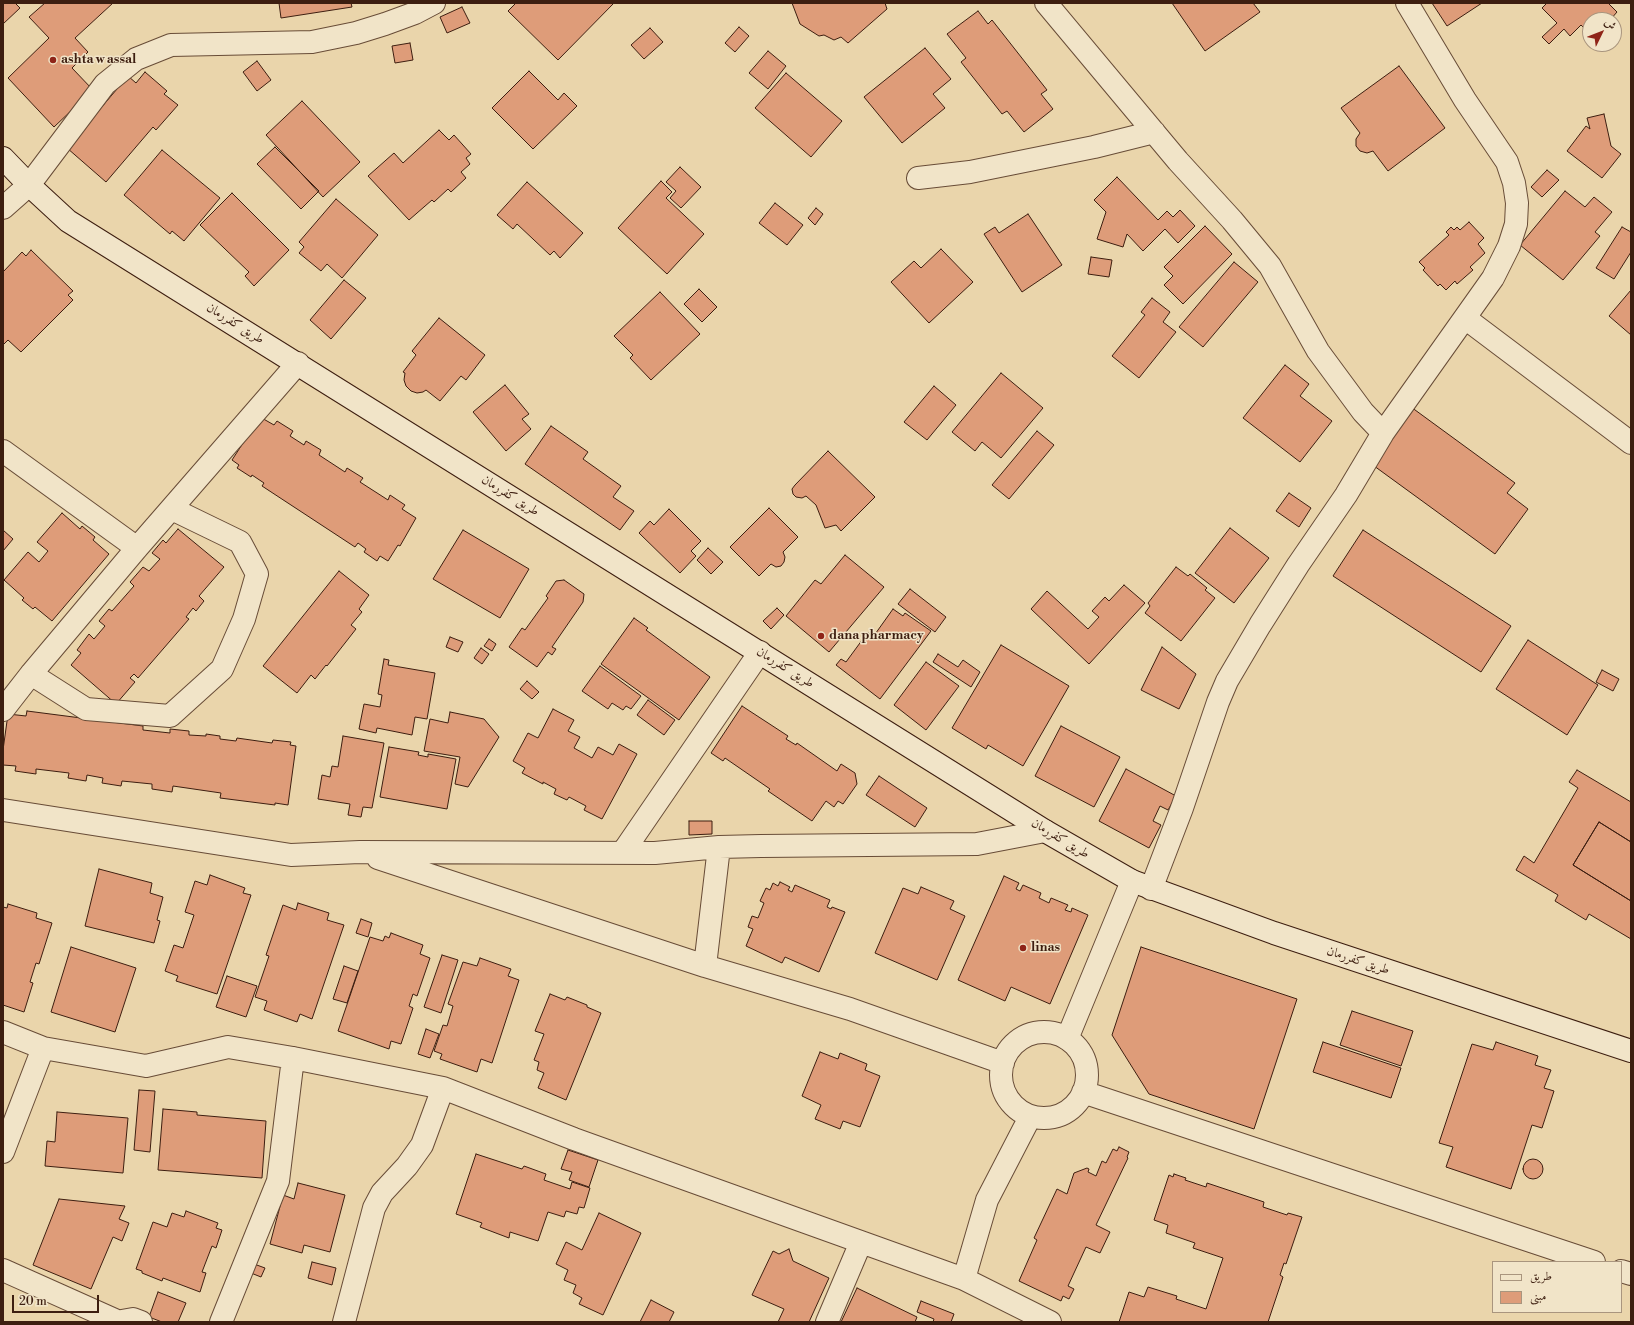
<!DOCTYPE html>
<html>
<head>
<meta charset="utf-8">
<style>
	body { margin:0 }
	#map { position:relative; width:1634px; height:1325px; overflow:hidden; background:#ead5ab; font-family:"Libre Bodoni",Amiri,serif }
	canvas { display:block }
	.frame { position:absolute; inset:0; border:4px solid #3d1e10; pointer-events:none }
	.legend { position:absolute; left:1492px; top:1261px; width:130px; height:52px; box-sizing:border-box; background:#f1e4c8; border:1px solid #a9957e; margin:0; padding:5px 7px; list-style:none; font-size:12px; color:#3d1e10 }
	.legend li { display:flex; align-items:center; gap:8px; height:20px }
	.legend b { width:20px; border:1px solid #a9957e }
	.north { position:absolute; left:1582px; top:12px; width:40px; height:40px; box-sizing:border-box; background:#f1e4c8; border:1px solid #a9957e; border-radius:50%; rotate:47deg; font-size:11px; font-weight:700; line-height:16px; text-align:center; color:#3d1e10 }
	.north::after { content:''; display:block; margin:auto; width:14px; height:18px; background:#8f2418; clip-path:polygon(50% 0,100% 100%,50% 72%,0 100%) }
	.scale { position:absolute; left:12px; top:1295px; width:87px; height:18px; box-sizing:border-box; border:2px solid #3d1e10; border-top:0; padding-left:5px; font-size:12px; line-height:14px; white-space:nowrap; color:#3d1e10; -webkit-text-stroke:3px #f1e4c8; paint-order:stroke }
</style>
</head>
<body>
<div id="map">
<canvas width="1634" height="1325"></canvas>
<div class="frame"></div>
<ul class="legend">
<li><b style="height:5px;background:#f1e4c8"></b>طريق</li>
<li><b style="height:11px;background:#de9c79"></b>مبنى</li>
</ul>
<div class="north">ش</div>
<div class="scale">20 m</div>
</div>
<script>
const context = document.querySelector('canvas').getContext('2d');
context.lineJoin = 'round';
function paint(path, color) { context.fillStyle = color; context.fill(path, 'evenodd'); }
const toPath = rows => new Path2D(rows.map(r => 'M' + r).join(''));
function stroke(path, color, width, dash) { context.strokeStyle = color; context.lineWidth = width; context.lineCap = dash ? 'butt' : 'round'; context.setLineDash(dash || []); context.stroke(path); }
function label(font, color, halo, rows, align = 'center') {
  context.font = font + ' "Libre Bodoni",Amiri,serif'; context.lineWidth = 3; context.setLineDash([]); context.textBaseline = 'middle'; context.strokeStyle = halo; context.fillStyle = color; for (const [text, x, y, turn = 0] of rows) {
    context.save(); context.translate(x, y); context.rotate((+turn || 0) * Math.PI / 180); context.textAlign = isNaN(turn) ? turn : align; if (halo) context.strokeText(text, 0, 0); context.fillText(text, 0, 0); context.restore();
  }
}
const building = toPath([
	[3,3,15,3,20,8,3,24,3,3],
	[45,3,113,3,75,38,88,52,72,68,93,90,54,127,8,78,49,38,29,17,45,3],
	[279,3,351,3,352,7,281,18,279,3],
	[516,3,614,3,558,60,508,11,516,3],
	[792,3,885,3,887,9,848,43,841,37,834,40,824,35,819,36,800,24,792,3],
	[1172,3,1253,3,1260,12,1205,51,1172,3],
	[1432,3,1482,3,1447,26,1432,3],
	[1547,3,1608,3,1617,12,1610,20,1590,20,1590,34,1581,25,1570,36,1564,29,1549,44,1542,37,1557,23,1542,8,1547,3],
	[462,7,470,23,447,33,440,17,462,7],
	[978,11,988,24,992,20,1047,90,1041,94,1053,109,1024,132,1007,111,1002,114,961,62,966,58,947,34,978,11],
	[739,27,749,36,735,52,725,43,739,27],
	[650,28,663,42,644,59,631,45,650,28],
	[410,43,413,60,395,63,392,46,410,43],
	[925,48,951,79,933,94,945,108,902,143,864,97,925,48],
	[768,51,786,66,768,89,749,73,768,51],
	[257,61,271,80,257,91,243,72,257,61],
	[1399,66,1445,128,1388,171,1373,151,1367,153,1360,151,1356,146,1356,139,1360,133,1341,108,1399,66],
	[529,71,558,100,564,93,577,106,533,149,492,108,529,71],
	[145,72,167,91,164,94,178,105,156,130,153,127,106,182,67,148,128,76,136,83,145,72],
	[786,73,842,121,811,157,755,108,786,73],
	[302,101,360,162,323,197,266,135,302,101],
	[1604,114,1611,146,1621,154,1602,178,1567,151,1586,126,1590,129,1587,118,1604,114],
	[439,130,449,140,454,135,471,154,466,158,470,164,461,172,466,178,451,192,448,189,434,202,432,200,409,220,368,176,394,153,403,163,439,130],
	[275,147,319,191,301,209,257,164,275,147],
	[162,150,220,198,184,241,172,231,170,234,124,195,162,150],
	[680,167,701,187,681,208,670,198,676,191,666,182,680,167],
	[1547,170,1559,180,1542,197,1531,187,1547,170],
	[1117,177,1158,220,1167,211,1173,217,1180,210,1195,226,1178,243,1165,229,1143,251,1127,234,1123,247,1097,239,1106,212,1094,200,1117,177],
	[661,181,672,192,666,198,704,234,667,274,618,228,661,181],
	[527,182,583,233,560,258,554,251,550,255,517,224,513,229,497,215,527,182],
	[1565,191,1585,207,1594,197,1612,212,1595,232,1600,236,1563,280,1520,245,1565,191],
	[232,193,289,250,254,286,245,276,249,272,200,225,232,193],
	[336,199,378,235,342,278,327,264,321,271,299,253,304,247,299,242,336,199],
	[775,203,803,225,787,245,759,223,775,203],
	[816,208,823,214,815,225,808,218,816,208],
	[1028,214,1062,265,1022,292,984,234,995,227,999,233,1028,214],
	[1469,222,1484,238,1478,244,1485,253,1470,267,1473,270,1457,284,1455,281,1446,290,1440,284,1438,286,1423,270,1425,268,1419,262,1449,235,1446,232,1451,227,1454,230,1457,227,1460,230,1469,222],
	[1205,226,1232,254,1183,304,1164,285,1173,276,1164,267,1205,226],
	[1622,227,1631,232,1631,252,1614,279,1596,268,1622,227],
	[941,249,973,282,929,323,891,282,914,261,921,268,941,249],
	[31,250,73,291,68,295,73,300,21,352,8,340,3,345,3,272,22,252,26,256,31,250],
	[1091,257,1112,260,1109,277,1088,274,1091,257],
	[1234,262,1258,282,1203,347,1179,327,1234,262],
	[344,280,366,298,331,339,310,320,344,280],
	[699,289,717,307,702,322,684,304,699,289],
	[1631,290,1631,335,1609,316,1631,290],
	[660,292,700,334,651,380,630,358,633,355,614,336,660,292],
	[1152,298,1170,312,1163,322,1176,332,1139,378,1112,356,1145,315,1141,312,1152,298],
	[439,318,485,355,466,380,461,376,440,401,426,390,423,392,417,393,411,391,406,386,404,380,405,373,403,372,416,355,412,351,439,318],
	[1285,365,1309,384,1300,396,1332,421,1300,462,1243,418,1285,365],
	[1001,373,1043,408,1001,458,982,442,975,451,952,432,1001,373],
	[505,385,529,414,522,419,531,429,506,451,473,412,505,385],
	[934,386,956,405,927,440,904,422,934,386],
	[1411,407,1515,483,1507,493,1528,509,1495,554,1370,463,1411,407],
	[260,417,274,425,277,421,293,431,290,436,304,445,306,441,321,450,319,455,345,472,347,468,363,478,360,482,388,500,390,495,405,505,402,509,416,518,400,546,398,545,388,561,380,556,377,561,364,552,366,549,358,543,355,547,262,486,264,483,252,475,251,477,237,468,239,465,232,460,260,417],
	[551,426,588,452,583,459,621,486,613,497,634,511,620,530,525,464,551,426],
	[1037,431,1054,445,1009,499,992,485,1037,431],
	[828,451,875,497,841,531,836,525,825,528,816,505,806,496,802,498,796,497,793,494,792,489,795,485,828,451],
	[1289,493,1311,508,1299,527,1276,511,1289,493],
	[769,508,798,537,783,552,785,557,784,562,781,566,776,567,771,564,759,576,730,547,769,508],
	[669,509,701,541,691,551,696,556,680,573,639,533,650,521,654,525,669,509],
	[62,513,80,529,82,526,95,537,93,540,109,554,52,621,35,607,33,609,22,600,24,598,4,580,28,552,39,562,48,551,37,542,62,513],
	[1230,528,1269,558,1234,603,1195,573,1230,528],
	[178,529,224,567,199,596,204,601,196,611,193,608,186,617,189,619,138,678,134,674,130,678,135,682,116,704,71,665,81,653,77,650,89,634,94,639,105,626,99,621,109,609,112,611,134,586,130,582,143,567,149,571,160,559,152,553,163,540,166,543,178,529],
	[3,530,13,539,3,551,3,530],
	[463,530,529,569,500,618,433,579,463,530],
	[1363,530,1511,626,1481,672,1333,576,1363,530],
	[708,548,723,562,711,574,697,560,708,548],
	[845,555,884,587,829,652,786,616,815,580,821,584,845,555],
	[1176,567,1188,576,1190,574,1207,588,1205,590,1215,598,1181,641,1145,613,1150,606,1148,603,1176,567],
	[339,571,369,595,359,609,362,612,351,625,356,629,327,666,326,665,315,679,311,675,297,693,263,666,339,571],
	[564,580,584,594,583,602,552,647,556,649,552,655,548,652,537,667,509,647,522,628,525,630,548,598,546,596,556,581,564,580],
	[1124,585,1145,603,1089,664,1031,609,1047,591,1088,629,1099,617,1092,611,1105,597,1109,601,1124,585],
	[910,589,946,617,935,632,898,604,910,589],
	[777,608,784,615,771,629,763,621,777,608],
	[893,609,903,616,905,613,931,631,880,699,836,665,841,659,846,662,868,632,873,637,893,609],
	[634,618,648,628,646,630,710,677,679,720,601,664,634,618],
	[450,637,463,642,458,652,446,647,450,637],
	[489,639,496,644,492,651,484,646,489,639],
	[1528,640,1598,685,1567,735,1496,689,1528,640],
	[1001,645,1069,686,1023,766,988,745,986,749,952,728,1001,645],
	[1162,647,1196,674,1179,709,1141,690,1162,647],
	[481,648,489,654,482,664,474,658,481,648],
	[938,654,958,667,963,660,980,672,971,687,933,662,938,654],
	[384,659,389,660,388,665,435,673,427,719,415,717,412,735,377,728,376,733,359,729,364,704,380,707,382,695,378,694,384,659],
	[926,662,959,686,926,730,894,705,926,662],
	[600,666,641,696,631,709,626,706,623,710,612,703,608,709,582,691,600,666],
	[1602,670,1619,679,1613,691,1596,682,1602,670],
	[527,681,539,692,532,699,520,689,527,681],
	[648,700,675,720,664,735,637,715,648,700],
	[742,706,788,736,786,739,796,745,797,743,837,771,841,764,855,773,857,784,843,804,838,801,834,807,826,801,812,821,768,791,770,789,725,758,723,761,711,753,742,706],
	[553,709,574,720,568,731,580,737,574,748,592,758,598,747,613,755,619,744,637,754,602,819,584,810,586,806,569,797,567,800,554,794,556,789,543,782,543,784,522,773,525,768,513,761,528,733,538,738,553,709],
	[27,711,143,726,143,730,170,733,170,729,189,731,189,735,206,736,206,734,220,736,220,739,236,741,237,738,272,743,273,740,291,742,290,745,296,746,288,805,275,803,275,805,220,798,221,793,173,786,172,792,152,789,152,784,122,781,121,786,102,783,103,778,87,775,86,781,68,778,69,773,36,769,36,774,15,771,16,766,3,765,3,750,8,714,26,716,27,711],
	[450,712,484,719,499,737,468,787,455,784,460,757,424,751,430,719,448,723,450,712],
	[1061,726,1120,757,1094,807,1035,776,1061,726],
	[343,736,384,743,372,808,363,807,361,817,348,815,350,804,318,799,322,775,330,777,332,766,338,767,343,736],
	[389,747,419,752,418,755,428,757,428,754,456,759,447,809,380,797,389,747],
	[1126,769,1176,796,1168,810,1160,806,1153,821,1161,825,1149,848,1099,821,1126,769],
	[1577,770,1631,802,1631,842,1599,822,1573,865,1631,901,1631,939,1589,914,1586,920,1555,901,1558,895,1516,870,1524,856,1534,863,1578,788,1569,782,1577,770],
	[879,776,927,808,915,827,866,795,879,776],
	[689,821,712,821,712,834,689,835,689,821],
	[1599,822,1631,842,1631,901,1573,865,1599,822],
	[99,869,152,883,150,893,163,897,157,920,160,921,154,943,85,926,99,869],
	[210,875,245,888,243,893,251,895,217,994,176,981,178,976,165,971,174,945,183,948,194,915,185,912,195,881,207,885,210,875],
	[1004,876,1019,883,1016,889,1020,891,1023,885,1041,893,1039,898,1049,903,1051,898,1068,905,1065,910,1071,912,1072,908,1088,915,1050,1004,1011,987,1005,1001,958,980,1004,876],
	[780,882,790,887,788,890,792,892,795,885,830,900,827,907,831,909,832,907,845,912,819,972,785,957,782,963,746,946,753,929,748,927,752,916,758,918,764,903,760,901,766,888,770,890,773,883,778,886,780,882],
	[921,887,954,901,950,909,965,916,937,980,875,953,903,888,918,894,921,887],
	[298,903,329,913,327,920,344,925,312,1019,300,1014,297,1022,264,1010,267,1001,255,997,269,956,266,955,283,905,296,910,298,903],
	[8,904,37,913,36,918,52,923,39,964,36,963,30,982,33,983,24,1012,3,1005,3,907,7,908,8,904],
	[361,919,372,923,368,937,356,933,361,919],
	[391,933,423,945,420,954,430,958,417,996,413,994,409,1006,413,1008,401,1044,391,1041,389,1049,338,1031,370,937,383,941,385,936,389,938,391,933],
	[71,947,136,968,115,1032,51,1012,71,947],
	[1141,947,1297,999,1254,1129,1149,1094,1112,1035,1141,947],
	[442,955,458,960,441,1013,424,1007,442,955],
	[480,958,511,969,508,976,519,980,492,1063,481,1059,477,1072,440,1059,442,1054,434,1051,443,1025,447,1026,453,1006,448,1004,463,962,477,966,480,958],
	[344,966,358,971,347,1003,333,999,344,966],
	[227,976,257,986,246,1017,216,1007,227,976],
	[550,994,565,1000,567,997,587,1005,587,1007,601,1013,566,1100,538,1088,544,1073,537,1070,539,1062,534,1060,544,1034,535,1031,550,994],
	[1352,1011,1413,1031,1401,1066,1340,1045,1352,1011],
	[426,1029,439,1034,430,1058,418,1054,426,1029],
	[1323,1042,1401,1068,1391,1098,1313,1072,1323,1042],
	[1496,1042,1538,1056,1535,1065,1551,1070,1544,1088,1554,1091,1542,1128,1532,1125,1511,1189,1446,1167,1453,1147,1439,1143,1472,1044,1493,1050,1496,1042],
	[820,1052,838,1059,840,1053,867,1064,865,1070,880,1076,860,1127,843,1121,840,1129,815,1119,821,1105,802,1096,820,1052],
	[139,1090,155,1091,150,1152,134,1150,139,1090],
	[163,1109,197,1112,197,1115,266,1121,262,1178,158,1170,163,1109],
	[57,1112,128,1118,123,1173,45,1166,47,1141,55,1142,57,1112],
	[1119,1147,1129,1152,1127,1157,1128,1158,1096,1225,1110,1232,1100,1253,1086,1247,1068,1286,1074,1289,1069,1299,1063,1296,1061,1301,1019,1281,1037,1240,1034,1238,1057,1189,1067,1194,1074,1173,1087,1168,1089,1169,1088,1172,1096,1176,1102,1161,1106,1163,1113,1149,1117,1151,1119,1147],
	[568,1150,598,1160,589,1187,569,1180,572,1172,561,1169,568,1150],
	[476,1154,522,1169,524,1166,546,1174,544,1180,570,1189,572,1182,590,1188,584,1208,579,1207,577,1214,566,1211,564,1217,548,1212,538,1241,510,1232,509,1238,480,1227,482,1223,456,1214,476,1154],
	'1523 1169a10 10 0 1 1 20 0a10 10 0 1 1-20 0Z',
	[1174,1174,1186,1178,1185,1180,1206,1187,1207,1183,1264,1202,1263,1207,1287,1215,1288,1213,1302,1217,1286,1264,1284,1263,1280,1275,1283,1277,1268,1322,1119,1322,1129,1292,1144,1297,1148,1287,1177,1296,1176,1299,1206,1309,1223,1258,1193,1248,1195,1243,1166,1233,1168,1225,1154,1220,1169,1175,1173,1177,1174,1174],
	[298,1183,345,1195,330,1252,304,1245,302,1253,270,1244,283,1195,294,1199,298,1183],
	[59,1199,125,1206,119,1219,129,1223,122,1241,113,1237,91,1289,33,1265,59,1199],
	[186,1211,218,1223,216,1228,222,1230,216,1248,212,1246,202,1272,206,1273,200,1292,163,1278,162,1281,142,1273,142,1271,136,1269,153,1222,167,1227,172,1213,184,1217,186,1211],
	[599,1213,641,1233,603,1315,579,1304,582,1298,573,1293,576,1285,564,1280,568,1270,556,1264,566,1242,582,1250,599,1213],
	[789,1249,793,1261,829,1278,809,1322,778,1322,784,1309,752,1295,773,1251,779,1254,789,1249],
	[312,1262,336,1268,332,1285,308,1278,312,1262],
	[254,1264,265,1268,261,1277,251,1273,254,1264],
	[857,1288,917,1317,915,1322,841,1322,857,1288],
	[158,1292,186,1303,178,1322,162,1322,149,1317,158,1292],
	[651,1300,674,1312,669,1322,640,1322,651,1300],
	[921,1301,954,1314,951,1322,933,1322,934,1319,917,1312,921,1301]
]);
paint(building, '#de9c79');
stroke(building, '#3d1e10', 1);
const minor = toPath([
	[1046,3,1178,161,1232,220,1270,266,1318,351,1363,412,1383,433],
	[918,178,970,172,1094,147,1154,132],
	[3,208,29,185],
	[1465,318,1631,443],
	[3,451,137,548],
	[31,674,86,709,170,716,222,669,244,619,257,574,240,542,172,509],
	[3,710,31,674,137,548,298,363],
	[3,810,291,855,360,852,655,853,719,847,761,846,977,844,1045,831],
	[623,852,760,652],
	[378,858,705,966,850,1009,1003,1063],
	[1151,889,1182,808,1218,702,1227,681,1260,625,1298,565,1346,495,1383,433,1493,278,1509,246,1516,224,1517,203,1514,183,1507,162,1465,100,1407,3],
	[705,966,719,847],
	'1001 1075a43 43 0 1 1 86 0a43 43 0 1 1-86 0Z',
	[3,1032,43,1048,146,1066,228,1047,293,1058,443,1088,574,1139,964,1279,1050,1322],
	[1067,1039,1132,881],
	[1083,1092,1594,1262],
	[3,1152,43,1048],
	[3,1270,117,1321],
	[1621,1271,1631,1274],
	[964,1279,987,1200,1030,1117],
	[116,1322,133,1319,141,1322],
	[221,1322,278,1181,293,1058],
	[344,1322,374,1208,382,1193,407,1166,422,1145,443,1088],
	[827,1322,861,1242]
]);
const tertiary = toPath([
	[29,185,105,84,136,59,171,45,312,42,356,33,385,24,415,13,434,3]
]);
const secondary = toPath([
	[3,158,29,185,68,221,1045,831,1132,881,1274,933,1631,1051]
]);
stroke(minor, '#684c37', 24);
stroke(tertiary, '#684c37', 24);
stroke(secondary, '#3d1e10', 24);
stroke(minor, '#f1e4c8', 22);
stroke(tertiary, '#f1e4c8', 22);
stroke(secondary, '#f1e4c8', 22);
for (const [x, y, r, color] of [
	[53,60,4,"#8f2418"],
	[821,636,4,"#8f2418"],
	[1023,948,4,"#8f2418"]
]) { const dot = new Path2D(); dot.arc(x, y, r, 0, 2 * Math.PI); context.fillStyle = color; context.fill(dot); stroke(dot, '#f1e4c8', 1.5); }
label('bold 13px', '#3d1e10', '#f1e4c8', [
	["ashta w assal",61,60],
	["dana pharmacy",829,636],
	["linas",1031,948]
], 'left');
label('13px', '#3d1e10', '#f1e4c8', [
	["طريق كفررمان",235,324,32],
	["طريق كفررمان",510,496,32],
	["طريق كفررمان",785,668,32],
	["طريق كفررمان",1060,839,31],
	["طريق كفررمان",1358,961,18]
]);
</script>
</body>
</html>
